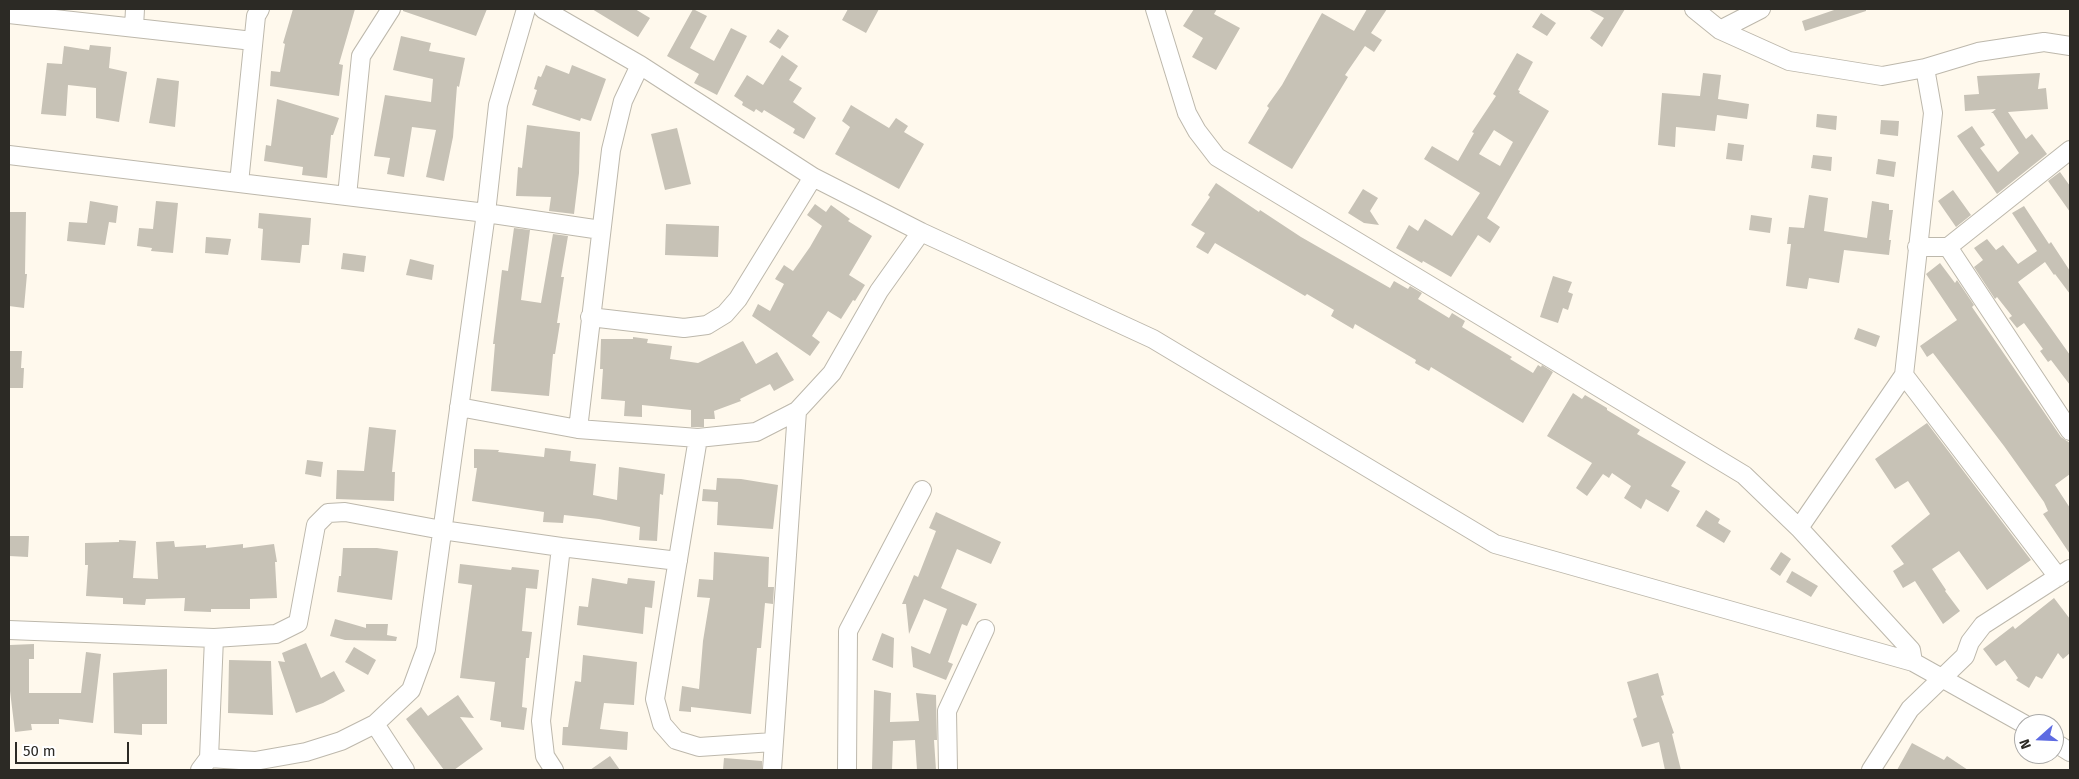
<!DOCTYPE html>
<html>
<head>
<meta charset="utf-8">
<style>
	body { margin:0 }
	#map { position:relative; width:2079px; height:779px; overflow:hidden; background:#fff9ed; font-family:"Fira Sans",sans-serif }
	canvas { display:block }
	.frame { position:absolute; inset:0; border:10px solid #2c2a25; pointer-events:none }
	.north { position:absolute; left:2014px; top:714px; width:50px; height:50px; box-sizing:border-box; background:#fff; border:1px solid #abaaa8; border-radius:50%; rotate:250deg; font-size:14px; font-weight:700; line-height:20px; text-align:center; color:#2c2a25 }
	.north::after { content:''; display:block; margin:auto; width:18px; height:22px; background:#5e6be2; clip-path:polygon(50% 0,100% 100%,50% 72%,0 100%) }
	.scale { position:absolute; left:15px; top:742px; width:114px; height:22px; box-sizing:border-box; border:2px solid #2c2a25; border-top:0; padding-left:6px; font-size:15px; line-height:18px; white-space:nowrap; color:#2c2a25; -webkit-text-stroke:4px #fff; paint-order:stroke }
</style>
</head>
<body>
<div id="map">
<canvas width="2079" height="779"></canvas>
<div class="frame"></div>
<div class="north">N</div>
<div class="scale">50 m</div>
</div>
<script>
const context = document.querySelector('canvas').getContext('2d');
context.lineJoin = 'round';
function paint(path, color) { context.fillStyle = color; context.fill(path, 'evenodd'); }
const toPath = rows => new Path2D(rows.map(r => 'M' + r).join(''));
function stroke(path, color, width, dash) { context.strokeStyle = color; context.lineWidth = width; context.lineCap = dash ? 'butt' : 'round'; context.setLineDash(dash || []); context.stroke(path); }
paint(toPath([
	[293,9,355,9,339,64,343,65,339,96,270,86,271,71,280,72,285,44,283,43],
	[403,9,487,9,476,36,403,11],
	[592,9,635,9,650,18,638,37],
	[693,9,707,16,690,48,714,61,731,28,747,36,717,95,694,83,699,74,667,56],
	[848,9,879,9,866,33,842,20],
	[1194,9,1217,9,1214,14,1240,28,1216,70,1192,57,1203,38,1183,26],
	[1367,9,1387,9,1371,33,1382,40,1374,52,1365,46,1345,75,1348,77,1292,169,1248,143,1269,108,1267,106,1282,85,1322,13,1354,31],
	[1588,9,1625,9,1602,47,1590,38,1604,18],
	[1837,9,1866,9,1866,11,1805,31,1802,21],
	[1541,13,1556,23,1547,36,1532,27],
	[778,29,789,36,780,49,769,42],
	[401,36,431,43,429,51,465,58,459,87,457,86,453,137,444,181,426,177,436,130,412,127,404,177,387,174,390,158,374,156,385,95,431,102,433,79,393,70],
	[90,45,111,47,109,68,127,72,119,122,96,118,96,88,68,85,66,116,41,114,47,63,62,64,64,46,89,50],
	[1517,53,1533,62,1518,90,1520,91,1519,93,1549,111,1487,218,1500,227,1490,243,1478,235,1451,277,1423,261,1422,263,1396,248,1409,225,1418,231,1425,219,1452,236,1480,193,1424,159,1432,146,1458,161,1474,133,1472,132,1496,96,1493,94],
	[1494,130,1513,142,1500,166,1479,154],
	[782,55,798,66,789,80,802,88,793,102,816,118,804,139,793,133,795,129,764,110,762,113,756,109,754,112,742,105,743,102,734,96,747,75,763,85],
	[546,65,569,74,572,65,606,79,591,121,581,118,580,121,532,105,537,90,534,89,538,76,541,77],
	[1703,73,1721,75,1718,99,1749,104,1747,119,1717,115,1715,131,1676,127,1675,147,1658,145,1662,93,1700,96],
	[2040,73,2038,89,2046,88,2048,109,2008,112,2026,139,2032,134,2047,154,1997,194,1957,136,1972,126,1985,145,1980,148,1998,172,2019,153,1993,113,1991,113,1996,109,1965,111,1964,95,1979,94,1977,76],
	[157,78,179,81,175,127,149,123],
	[277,99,339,118,333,135,331,135,327,178,302,175,303,167,264,161,266,145,271,146],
	[851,105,889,128,896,118,908,126,904,132,924,144,899,189,835,154,850,127,842,121],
	[1817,114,1837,116,1836,130,1816,127],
	[1881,120,1899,121,1898,136,1880,134],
	[527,125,580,132,579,173,574,214,549,211,551,197,516,196,518,167,522,168],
	[677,128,691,184,665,190,651,134],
	[1728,143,1744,145,1742,161,1726,159],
	[1813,155,1832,157,1831,171,1811,168],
	[1878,159,1896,162,1894,177,1876,174],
	[2060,172,2070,186,2070,212,2048,181],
	[1216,183,1259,212,1260,210,1301,237,1390,288,1394,281,1408,289,1410,286,1422,293,1418,299,1449,318,1452,313,1465,321,1462,327,1512,357,1510,359,1533,373,1538,365,1541,367,1542,365,1553,372,1523,423,1431,367,1429,371,1415,363,1416,360,1355,324,1353,329,1331,316,1334,310,1307,294,1305,296,1215,243,1208,254,1196,247,1205,233,1191,225,1210,197,1208,195],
	[1363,189,1378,198,1370,211,1379,225,1364,223,1348,213],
	[1953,190,1971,215,1956,227,1938,201],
	[1809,195,1828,198,1824,231,1867,238,1872,201,1889,204,1889,210,1893,210,1889,240,1891,240,1889,255,1844,250,1839,283,1809,278,1807,289,1786,286,1791,244,1787,244,1789,227,1804,228],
	[90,201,118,206,116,223,109,222,105,245,67,241,69,222,87,223],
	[156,201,178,203,173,253,151,251,152,248,137,246,139,228,153,229],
	[815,204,826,212,831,205,850,219,848,221,872,236,849,275,865,285,855,301,853,300,841,319,828,311,812,336,820,342,810,356,752,316,758,304,770,311,784,284,775,279,784,265,793,271,810,247,822,226,807,215],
	[2024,206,2049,244,2051,242,2070,271,2070,294,2055,274,2054,275,2045,262,2018,282,2070,355,2070,385,2051,360,2048,362,2040,351,2043,349,2024,323,2017,328,2009,318,2012,316,1997,297,1995,299,1974,267,1983,260,1974,248,1987,239,1996,250,2003,245,2018,264,2037,251,2012,213],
	[9,212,26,212,25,274,27,274,24,308,9,306],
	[259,213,311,218,309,245,302,245,300,263,261,260,263,229,258,228],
	[1751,215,1772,218,1770,233,1749,230],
	[666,224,719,226,718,257,665,255],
	[514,228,530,230,521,300,541,303,553,234,568,236,561,277,564,277,557,323,560,323,555,354,553,354,549,396,491,391,495,344,493,344,502,270,508,271],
	[206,237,231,239,228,255,205,253],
	[343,253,366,256,364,272,341,269],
	[410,259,434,265,432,280,406,275],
	[1940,263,1955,283,1957,280,1974,305,1972,307,2061,437,2070,443,2070,474,2055,485,2070,508,2070,554,2043,514,2048,511,2044,502,2004,446,1933,353,1927,357,1920,346,1957,320,1926,274],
	[1553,276,1572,282,1568,292,1573,294,1568,310,1563,308,1558,323,1540,317],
	[1858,328,1880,336,1876,347,1854,339],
	[633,337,648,339,647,343,672,346,670,359,698,363,743,341,756,364,777,352,794,380,774,391,770,384,740,399,741,401,714,411,715,419,704,419,704,427,691,427,691,410,642,405,642,417,624,416,625,401,601,399,603,369,600,369,601,339,633,339],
	[9,351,22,351,21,368,24,368,23,388,9,388],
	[1573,393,1582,399,1585,395,1607,408,1607,410,1640,430,1637,434,1686,462,1671,486,1680,491,1668,512,1646,499,1641,509,1624,498,1631,486,1612,473,1609,478,1603,474,1587,496,1576,488,1592,463,1547,436],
	[1927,423,2031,560,1987,590,1959,551,1932,569,1946,590,1945,591,1960,611,1943,624,1915,581,1903,588,1893,571,1904,564,1891,546,1930,514,1908,481,1895,489,1875,459],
	[369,427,396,430,392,472,395,472,394,501,336,499,337,470,364,471],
	[545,448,571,451,570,461,596,464,593,495,617,500,619,467,665,474,663,495,660,494,657,541,639,540,640,527,599,519,564,515,563,523,543,522,544,512,472,501,477,468,474,468,474,449,499,450,498,452,544,457],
	[307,460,323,462,321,477,305,474],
	[717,478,741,479,778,485,773,529,717,525,718,502,702,501,703,489,716,490],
	[1706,510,1720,519,1718,523,1731,531,1724,543,1696,526],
	[936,512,1001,542,991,564,957,549,941,588,977,604,967,626,962,624,948,662,953,664,946,680,913,667,911,646,930,654,947,609,924,599,909,634,906,604,902,604,914,575,918,577,936,531,929,528],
	[9,536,29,536,28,557,9,556],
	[119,540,136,541,133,578,158,579,156,542,174,541,175,547,206,545,206,548,243,544,243,548,274,544,277,562,275,562,277,598,250,599,250,609,211,609,211,612,184,611,185,598,146,599,145,605,123,604,123,598,86,596,88,565,85,565,85,543,119,542],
	[343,548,377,548,398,551,392,600,337,592,339,576,341,576],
	[714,552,769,557,768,587,774,587,773,604,765,603,761,648,757,648,751,714,691,707,691,712,679,711,682,686,699,689,703,641,710,598,697,597,699,579,713,580],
	[1781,552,1791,559,1780,576,1770,569],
	[460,564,511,570,512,567,539,570,537,589,526,588,522,631,532,632,529,658,526,658,522,707,527,708,524,730,501,727,501,722,490,720,495,682,460,678,472,585,458,583],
	[1792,571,1818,586,1811,597,1786,582],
	[592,578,627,584,628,578,655,581,652,608,645,607,643,634,577,625,579,606,588,607],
	[2054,598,2070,619,2070,653,2063,659,2058,653,2042,679,2036,676,2029,688,2016,680,2018,678,2005,660,1996,666,1983,649,2013,626,2015,629],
	[335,619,366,628,366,624,388,624,387,635,397,637,396,641,345,640,330,636],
	[882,633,894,638,893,668,872,660],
	[306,643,321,678,334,671,345,691,323,703,296,713,278,661,285,662,282,653],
	[34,644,34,659,29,659,29,693,81,693,86,652,101,654,93,723,59,719,59,724,31,724,32,730,15,732,10,691,10,645],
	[354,647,376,660,368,675,345,662],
	[583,655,637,662,634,705,604,703,600,729,628,732,627,750,562,745,563,727,568,727,575,681,581,682],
	[229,660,271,661,273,715,228,713],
	[167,669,167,724,142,724,142,735,114,733,113,673],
	[1658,673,1664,695,1661,696,1674,733,1672,734,1681,770,1665,770,1659,742,1642,747,1633,719,1637,717,1627,682],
	[874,690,891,693,890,722,919,721,916,693,936,695,937,740,934,740,936,770,917,770,915,740,893,741,892,770,872,770],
	[458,695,474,718,460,717,483,749,454,770,444,770,406,719,421,707,428,716],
	[1912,743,1944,760,1947,756,1968,770,1897,770],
	[610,756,620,770,590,770],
	[724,758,762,761,762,770,723,770]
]), '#c7c2b6');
const minor = toPath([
	[543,9,640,65,813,177,921,232,1153,339,1495,544,1913,662,2024,724],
	[1155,9,1187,113,1197,131,1217,157,1744,475,1799,528,1911,650,1913,662],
	[1694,9,1720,30,1789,61,1882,76,1925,68,1978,52,2044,42,2070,46],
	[9,14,253,41],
	[134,27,135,9],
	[1720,30,1761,9],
	[9,155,486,213,601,230],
	[239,183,256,16,260,9],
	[347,196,361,56,391,9],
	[1917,247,1948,247,2070,150],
	[1948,247,2070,431],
	[590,317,684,328,707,325,725,314,738,299,813,177],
	[1904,375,2058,577],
	[459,407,578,429,698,438,756,432,797,411,832,373,879,291,921,232],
	[578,429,611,150,623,101,640,65],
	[698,438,655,699,662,724,676,740,699,747,773,742],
	[1799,528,1904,375,1933,113,1925,68],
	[9,630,214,638,276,634,298,623,316,525,328,513,345,512,442,530,561,547,678,561],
	[375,724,405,770],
	[2054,742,2070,752],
	[209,758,214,638],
	[200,770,209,758,255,761,306,752,341,741,375,724,411,690,426,649,486,213,498,105,526,9],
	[554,770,545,756,541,721,561,547],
	[772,770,797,411],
	[847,770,848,631,922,490],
	[948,770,947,711,985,629],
	[1871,770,1910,709,1965,656,1970,642,1983,625,2070,569]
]);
stroke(minor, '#bdb8ac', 20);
stroke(minor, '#fff', 18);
</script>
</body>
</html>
